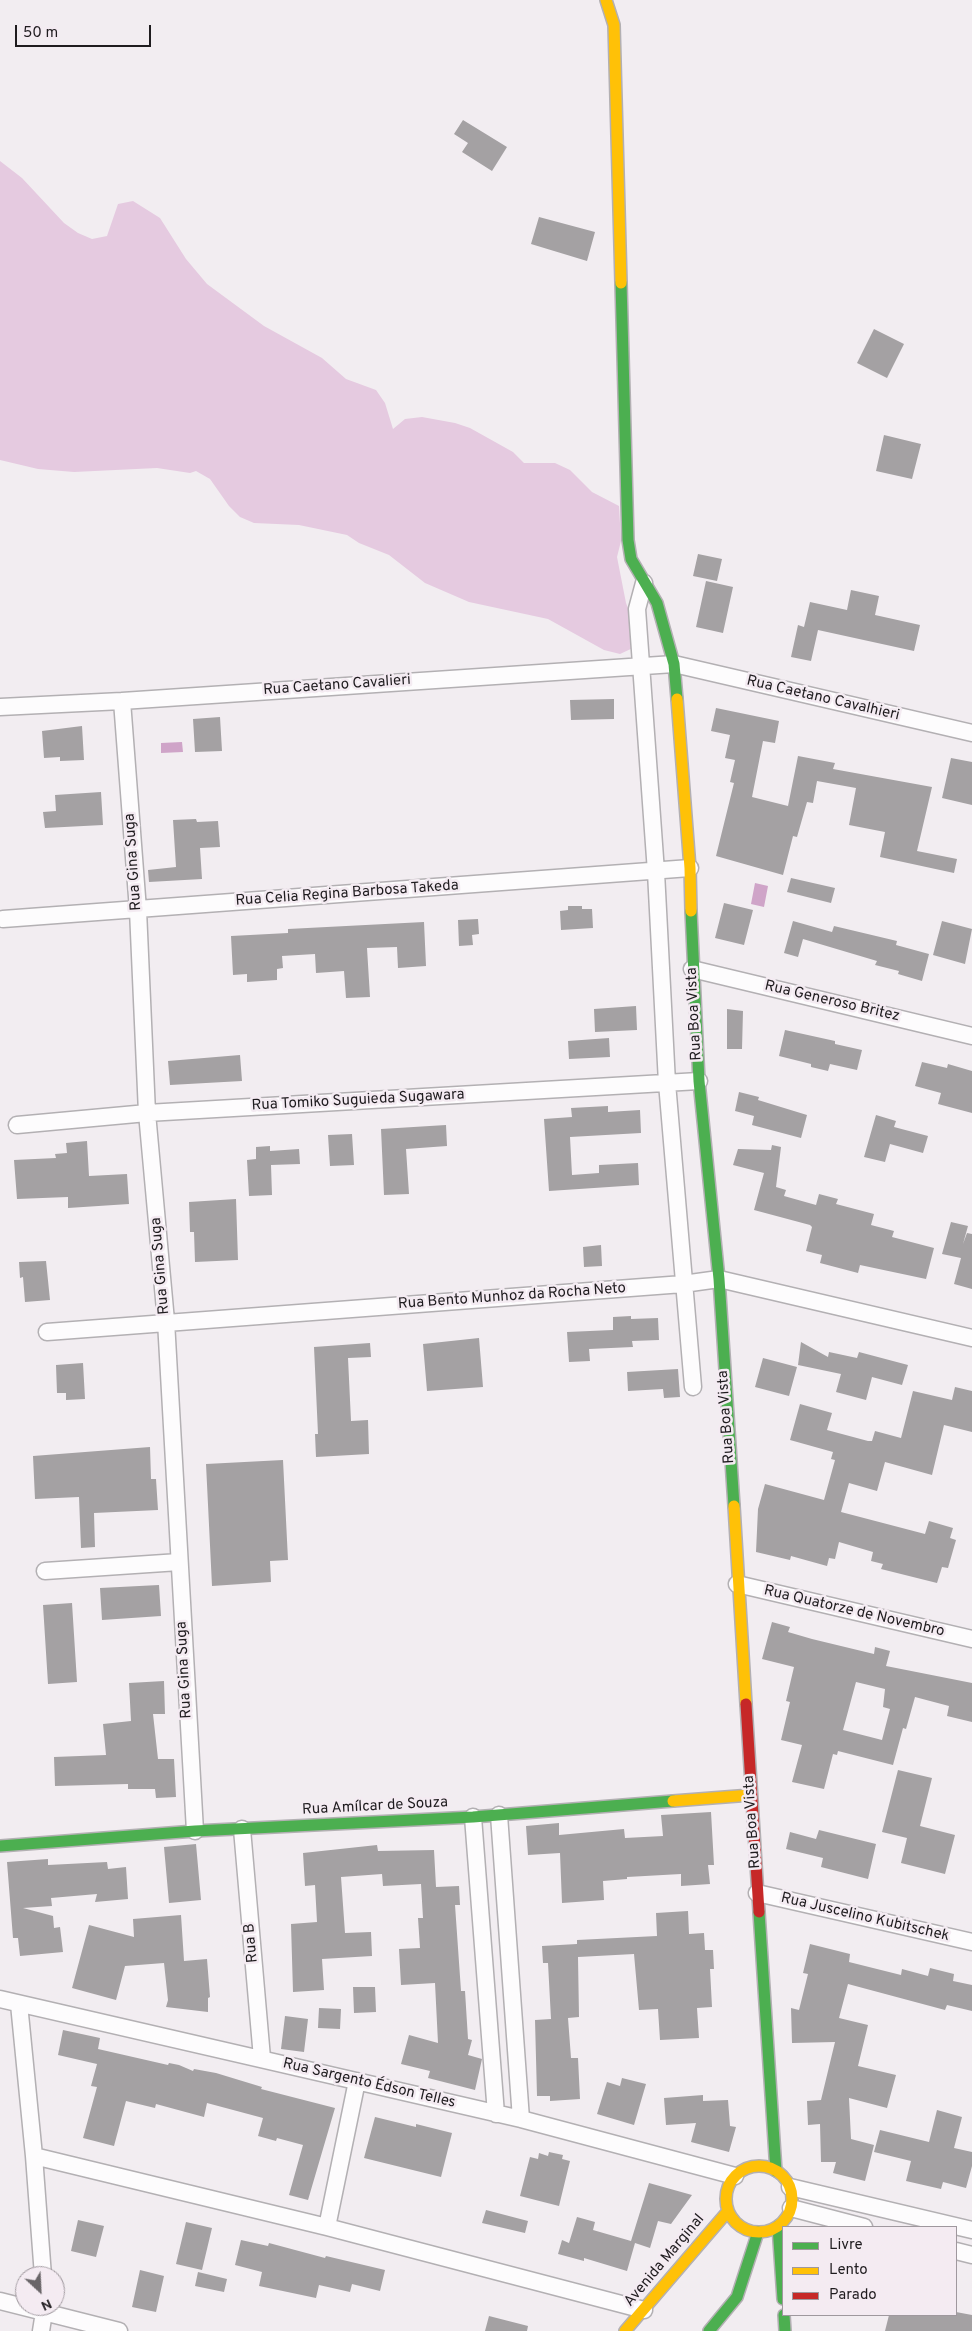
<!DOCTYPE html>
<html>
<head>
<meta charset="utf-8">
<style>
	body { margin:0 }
	#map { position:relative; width:972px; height:2331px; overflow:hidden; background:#f2edf1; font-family:Overpass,sans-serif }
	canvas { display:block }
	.legend { position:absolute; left:782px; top:2226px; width:175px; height:90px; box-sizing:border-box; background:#f4ebf2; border:1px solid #9f989e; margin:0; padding:6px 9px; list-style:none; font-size:15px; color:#1f1c1f }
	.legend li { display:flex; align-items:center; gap:10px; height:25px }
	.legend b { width:25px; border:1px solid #9f989e }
	.north { position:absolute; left:15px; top:2266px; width:50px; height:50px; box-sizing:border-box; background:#f4ebf2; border:1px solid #9f989e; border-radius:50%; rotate:155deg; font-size:14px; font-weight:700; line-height:20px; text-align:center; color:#1f1c1f }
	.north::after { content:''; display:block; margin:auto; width:18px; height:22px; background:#696568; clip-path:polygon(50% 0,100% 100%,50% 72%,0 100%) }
	.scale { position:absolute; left:15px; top:25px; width:136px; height:22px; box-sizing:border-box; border:2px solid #1f1c1f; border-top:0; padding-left:6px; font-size:15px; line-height:18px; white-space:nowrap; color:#1f1c1f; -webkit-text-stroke:4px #f4ebf2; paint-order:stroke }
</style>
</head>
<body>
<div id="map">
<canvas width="972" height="2331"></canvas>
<ul class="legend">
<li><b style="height:6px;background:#4caf50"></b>Livre</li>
<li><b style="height:6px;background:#ffc107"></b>Lento</li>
<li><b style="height:6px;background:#c62828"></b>Parado</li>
</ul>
<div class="north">N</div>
<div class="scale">50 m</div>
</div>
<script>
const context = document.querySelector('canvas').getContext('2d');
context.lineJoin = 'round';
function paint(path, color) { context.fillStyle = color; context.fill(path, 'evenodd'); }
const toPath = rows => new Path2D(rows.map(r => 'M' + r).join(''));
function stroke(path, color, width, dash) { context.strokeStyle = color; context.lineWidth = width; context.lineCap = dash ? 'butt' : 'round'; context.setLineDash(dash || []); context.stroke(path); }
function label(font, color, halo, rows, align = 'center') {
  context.font = font + ' Overpass,sans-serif'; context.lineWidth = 5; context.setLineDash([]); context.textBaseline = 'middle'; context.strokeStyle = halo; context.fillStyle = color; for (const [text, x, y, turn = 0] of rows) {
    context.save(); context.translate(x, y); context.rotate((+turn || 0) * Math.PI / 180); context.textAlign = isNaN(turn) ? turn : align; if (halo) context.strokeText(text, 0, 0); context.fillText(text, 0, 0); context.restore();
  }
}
paint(toPath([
	[0,161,22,178,64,223,78,233,92,239,107,236,118,204,133,201,160,218,186,259,207,284,264,326,322,358,346,379,376,390,385,403,393,429,405,419,422,417,455,423,470,428,513,452,524,463,555,463,570,470,592,492,619,506,621,541,617,557,626,603,637,631,635,647,620,654,604,650,548,619,469,602,425,583,389,555,359,543,347,535,299,525,254,523,240,517,229,506,210,479,196,471,190,473,157,468,74,472,38,469,0,460]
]), '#e5cae0');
paint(toPath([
	[182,742,183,752,161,753,161,743],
	[755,883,768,886,764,907,751,904]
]), '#cfa4c8');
paint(toPath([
	[463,120,507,147,492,171,462,152,468,143,454,134],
	[539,217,595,232,587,261,531,244],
	[874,329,904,344,887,378,857,363],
	[884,435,921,444,912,479,876,471],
	[698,554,722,559,717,581,693,576],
	[706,581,733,587,723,633,696,627],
	[851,590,879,596,875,615,920,625,914,651,818,630,811,661,791,657,798,625,804,627,810,602,847,610],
	[614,699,614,719,571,720,570,700],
	[716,708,779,721,775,743,763,741,752,797,788,806,798,756,835,763,833,769,932,787,917,851,957,859,954,873,880,857,885,832,849,825,856,788,817,781,813,803,807,802,797,837,793,836,783,875,716,856,734,783,730,782,735,760,725,758,730,735,711,731],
	[220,717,222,751,195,752,193,719],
	[82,726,84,760,60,761,60,757,44,758,42,731],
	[951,758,972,762,972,805,942,798],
	[101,792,103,825,45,828,43,812,56,811,55,795],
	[196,819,197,822,218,821,220,847,200,848,202,879,149,882,148,870,176,867,173,820],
	[791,878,835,888,831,903,787,892],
	[724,903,753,910,744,945,715,938],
	[568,906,582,906,582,909,592,909,593,928,561,930,560,911,568,910],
	[478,919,479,934,472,935,473,945,459,946,458,920],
	[793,921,832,932,834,926,897,941,896,945,929,954,922,981,898,974,899,971,875,965,877,961,803,939,798,957,784,953],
	[942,921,972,929,965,964,933,955],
	[424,922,426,966,398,968,397,947,367,948,370,997,346,998,344,971,316,973,315,954,282,956,283,968,277,969,277,980,247,982,247,974,233,975,231,936,288,933,288,929],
	[636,1006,637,1030,595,1032,594,1009],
	[727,1009,743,1011,742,1049,727,1049],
	[785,1030,835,1041,835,1044,862,1050,857,1070,830,1064,828,1071,811,1067,811,1064,779,1056],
	[609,1038,610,1057,569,1059,568,1041],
	[240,1055,242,1081,170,1085,168,1061],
	[922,1062,947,1068,948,1064,972,1071,972,1113,938,1104,941,1093,915,1086],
	[739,1092,759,1097,758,1100,807,1115,801,1138,752,1125,754,1116,735,1111],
	[608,1106,608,1112,640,1110,641,1133,570,1137,572,1175,599,1173,599,1165,638,1163,639,1185,549,1191,544,1119,572,1117,571,1108],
	[876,1115,896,1121,894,1127,928,1136,923,1153,890,1144,885,1162,864,1157],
	[446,1125,447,1146,406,1149,409,1194,384,1195,381,1129],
	[352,1134,354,1165,330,1166,328,1135],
	[87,1141,89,1176,127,1174,129,1204,68,1208,68,1197,17,1199,14,1160,56,1158,55,1154,67,1153,66,1143],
	[772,1145,781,1147,776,1187,786,1190,784,1196,816,1205,819,1194,838,1199,836,1204,874,1214,871,1225,894,1231,892,1237,934,1248,926,1279,860,1265,858,1273,820,1263,822,1255,806,1251,812,1227,810,1225,754,1210,764,1173,733,1165,738,1149,771,1150],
	[270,1146,270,1151,299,1149,300,1164,271,1165,272,1195,249,1196,247,1160,256,1159,256,1147],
	[236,1199,238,1260,195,1262,194,1232,190,1232,189,1202],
	[951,1222,968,1226,963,1244,967,1233,972,1234,972,1289,954,1284,961,1258,942,1254],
	[601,1245,602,1266,584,1267,583,1247],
	[46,1261,50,1300,25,1302,23,1277,20,1278,19,1262],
	[631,1316,631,1319,658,1318,659,1340,632,1341,633,1347,589,1349,590,1361,569,1362,567,1332,613,1330,613,1317],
	[479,1338,483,1387,427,1391,423,1344],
	[801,1342,828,1357,829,1352,857,1358,859,1352,908,1365,902,1385,872,1377,866,1400,836,1392,841,1374,798,1365],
	[370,1343,371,1357,348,1358,351,1421,368,1420,369,1454,316,1457,315,1434,318,1434,314,1347],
	[763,1358,797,1367,789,1396,755,1387],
	[83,1363,85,1399,66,1400,66,1393,57,1393,56,1365],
	[678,1369,680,1397,664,1398,663,1389,628,1391,627,1372],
	[955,1387,972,1391,972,1432,944,1425,932,1475,885,1462,877,1491,849,1483,841,1512,925,1534,929,1521,953,1528,950,1538,956,1540,948,1568,942,1567,937,1583,881,1569,883,1564,871,1561,873,1552,839,1542,835,1559,829,1558,827,1566,791,1556,790,1560,756,1552,758,1509,765,1484,824,1500,835,1460,831,1459,833,1452,790,1440,800,1404,832,1413,827,1430,868,1441,872,1441,875,1431,901,1438,913,1391,952,1400],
	[150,1447,151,1479,156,1479,158,1510,94,1513,95,1547,81,1548,79,1497,35,1499,33,1456],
	[283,1460,288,1560,270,1561,271,1582,212,1586,206,1464],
	[159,1585,161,1616,102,1620,100,1588],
	[72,1603,77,1682,48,1684,43,1605],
	[772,1622,790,1627,788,1632,812,1639,874,1654,875,1647,890,1651,886,1666,972,1683,972,1722,947,1716,949,1706,915,1697,906,1729,903,1728,893,1765,838,1751,837,1755,833,1754,824,1789,792,1782,802,1745,781,1740,790,1702,786,1701,794,1667,762,1659],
	[856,1682,885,1689,883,1707,890,1709,882,1740,843,1730],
	[164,1681,165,1714,153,1714,158,1759,174,1759,176,1797,156,1798,155,1789,128,1789,128,1784,55,1786,54,1757,106,1755,103,1724,131,1721,129,1683],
	[898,1770,932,1778,920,1826,955,1835,945,1874,901,1863,907,1838,882,1832],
	[711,1812,714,1865,708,1865,710,1884,681,1886,681,1874,627,1877,627,1879,603,1881,604,1900,562,1903,560,1853,528,1855,526,1826,559,1823,559,1835,624,1829,625,1838,663,1836,661,1815],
	[819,1830,876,1844,868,1879,821,1867,823,1858,786,1849,790,1832,816,1839],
	[196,1844,201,1900,169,1903,164,1847],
	[377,1845,378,1851,434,1850,436,1887,459,1886,460,1905,455,1905,461,1991,465,1991,468,2039,472,2040,468,2055,482,2059,475,2090,428,2078,430,2071,401,2064,409,2035,438,2043,435,1983,401,1985,399,1949,420,1948,418,1918,423,1918,421,1884,383,1886,382,1874,341,1877,345,1933,371,1932,372,1956,322,1959,324,1990,293,1992,291,1924,317,1922,315,1885,305,1886,303,1853],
	[48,1859,48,1865,107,1862,108,1869,126,1867,128,1899,95,1902,97,1894,51,1898,52,1906,23,1908,53,1916,54,1928,60,1927,63,1952,20,1956,18,1938,13,1938,7,1862],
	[688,1911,689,1934,704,1933,705,1950,713,1950,714,1969,710,1969,712,2007,697,2008,699,2038,660,2040,658,2009,639,2010,634,1954,578,1957,579,2017,568,2018,571,2058,578,2058,580,2099,550,2101,550,2096,537,2096,535,2020,551,2019,548,1963,543,1963,542,1946,577,1944,577,1940,657,1936,656,1913],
	[181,1915,184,1961,207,1959,210,1997,208,1998,208,2012,166,2007,168,2000,164,1963,125,1966,116,2000,72,1988,89,1925,134,1937,133,1919],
	[810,1944,850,1954,849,1962,901,1975,902,1969,928,1976,930,1968,954,1974,953,1981,972,1985,972,2011,947,2005,945,2010,848,1984,839,2018,868,2025,858,2066,896,2075,887,2108,849,2098,851,2139,874,2145,865,2181,833,2173,836,2162,821,2162,820,2124,808,2125,807,2101,821,2100,835,2042,792,2043,791,2008,799,2010,808,1974,803,1973],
	[353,1987,375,1987,376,2012,354,2013],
	[319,2008,341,2009,340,2029,318,2028],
	[285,2016,308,2019,304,2052,281,2049],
	[63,2030,100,2038,98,2049,168,2065,169,2063,179,2065,193,2071,194,2069,216,2073,262,2087,261,2089,335,2108,308,2200,289,2195,303,2145,277,2138,276,2141,258,2136,263,2118,207,2103,204,2117,156,2104,155,2108,126,2101,114,2146,83,2138,97,2087,91,2086,97,2064,58,2055],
	[622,2078,646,2084,634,2125,597,2114,607,2082,620,2086],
	[703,2095,703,2101,728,2100,730,2126,736,2127,729,2152,691,2142,696,2123,666,2125,664,2098],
	[937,2110,962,2117,954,2148,972,2152,972,2166,966,2188,943,2182,941,2189,906,2181,911,2161,874,2152,880,2130,929,2142],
	[375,2117,416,2127,416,2124,452,2133,441,2177,364,2158],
	[549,2152,563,2155,562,2159,570,2161,559,2206,520,2196,530,2157,538,2159,539,2153,548,2156],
	[649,2183,692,2195,671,2224,658,2221,650,2248,635,2243,627,2271,584,2258,584,2261,558,2254,562,2240,569,2243,577,2217,595,2222,593,2230,631,2241],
	[486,2210,528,2221,525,2233,482,2223],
	[78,2220,104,2226,96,2257,71,2251],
	[186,2222,212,2228,202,2270,176,2264],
	[241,2240,268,2246,269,2243,325,2258,326,2256,385,2270,380,2291,352,2284,350,2292,319,2285,316,2298,259,2286,262,2272,235,2265],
	[140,2270,164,2276,156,2312,132,2307],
	[198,2272,227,2279,224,2292,195,2286],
	[956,2312,972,2315,972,2331,885,2331,889,2315,956,2315],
	[489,2316,528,2326,527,2331,485,2331]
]), '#a4a1a3');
const street = toPath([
	[644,583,637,609,656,872,667,1083,693,1387],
	[122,701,138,910,147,1113,166,1321,195,1831],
	[0,707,122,701,674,664,972,733],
	[3,919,690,868],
	[692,969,972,1036],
	[17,1125,147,1113,699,1081],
	[47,1332,683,1284,719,1279,972,1338],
	[45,1571,179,1562],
	[737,1584,972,1639],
	[499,1815,521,2119],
	[473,1817,496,2114],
	[242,1829,262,2058],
	[757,1893,972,1942],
	[0,1999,521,2119,735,2176],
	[19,2004,34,2156,43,2276],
	[34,2156,327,2227,644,2310],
	[790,2187,972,2230],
	[791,2208,864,2227],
	[327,2227,357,2081],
	[956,2251,972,2255],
	[0,2301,119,2331],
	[41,2331,45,2306]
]);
const fast = toPath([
	[621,283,628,540,631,559,657,603,674,664,677,699],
	[691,911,699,1081,719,1279,734,1506],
	[0,1846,195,1831,473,1817,673,1801],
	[759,1912,776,2171],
	[778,2226,783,2299],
	[784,2315,785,2331],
	[709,2331,737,2297,758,2232]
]);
const slow = toPath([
	[606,0,614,25,621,283],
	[677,699,690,868,691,911],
	[734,1506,746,1704],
	[673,1801,751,1795],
	'726 2199a33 33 0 1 1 66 0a33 33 0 1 1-66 0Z',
	[625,2331,728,2211]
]);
const jam = toPath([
	[746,1704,759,1912]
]);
stroke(street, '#b3b0b3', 19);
stroke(fast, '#b3b0b3', 14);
stroke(slow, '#b3b0b3', 14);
stroke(jam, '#b3b0b3', 14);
stroke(street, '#fdfcfd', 16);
stroke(fast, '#4caf50', 11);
stroke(slow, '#ffc107', 11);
stroke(jam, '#c62828', 11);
label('15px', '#1f1c1f', '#f4ebf2', [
	["Rua Caetano Cavalieri",337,686,-4],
	["Rua Caetano Cavalhieri",823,699,13],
	["Rua Gina Suga",134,862,-94],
	["Rua Celia Regina Barbosa Takeda",347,894,-4],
	["Rua Generoso Britez",832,1002,13],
	["Rua Boa Vista",695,1014,-93],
	["Rua Tomiko Suguieda Sugawara",358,1101,-3],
	["Rua Gina Suga",161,1266,-95],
	["Rua Bento Munhoz da Rocha Neto",512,1297,-4],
	["Rua Boa Vista",727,1417,-94],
	["Rua Quatorze de Novembro",854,1612,13],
	["Rua Gina Suga",185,1670,-93],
	["Rua Amílcar de Souza",375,1807,-3],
	["Rua Boa Vista",753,1822,-94],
	["Rua Juscelino Kubitschek",865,1918,13],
	["Rua B",252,1943,-95],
	["Rua Sargento Édson Telles",369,2084,13],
	["Avenida Marginal",665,2261,-50]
]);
</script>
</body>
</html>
